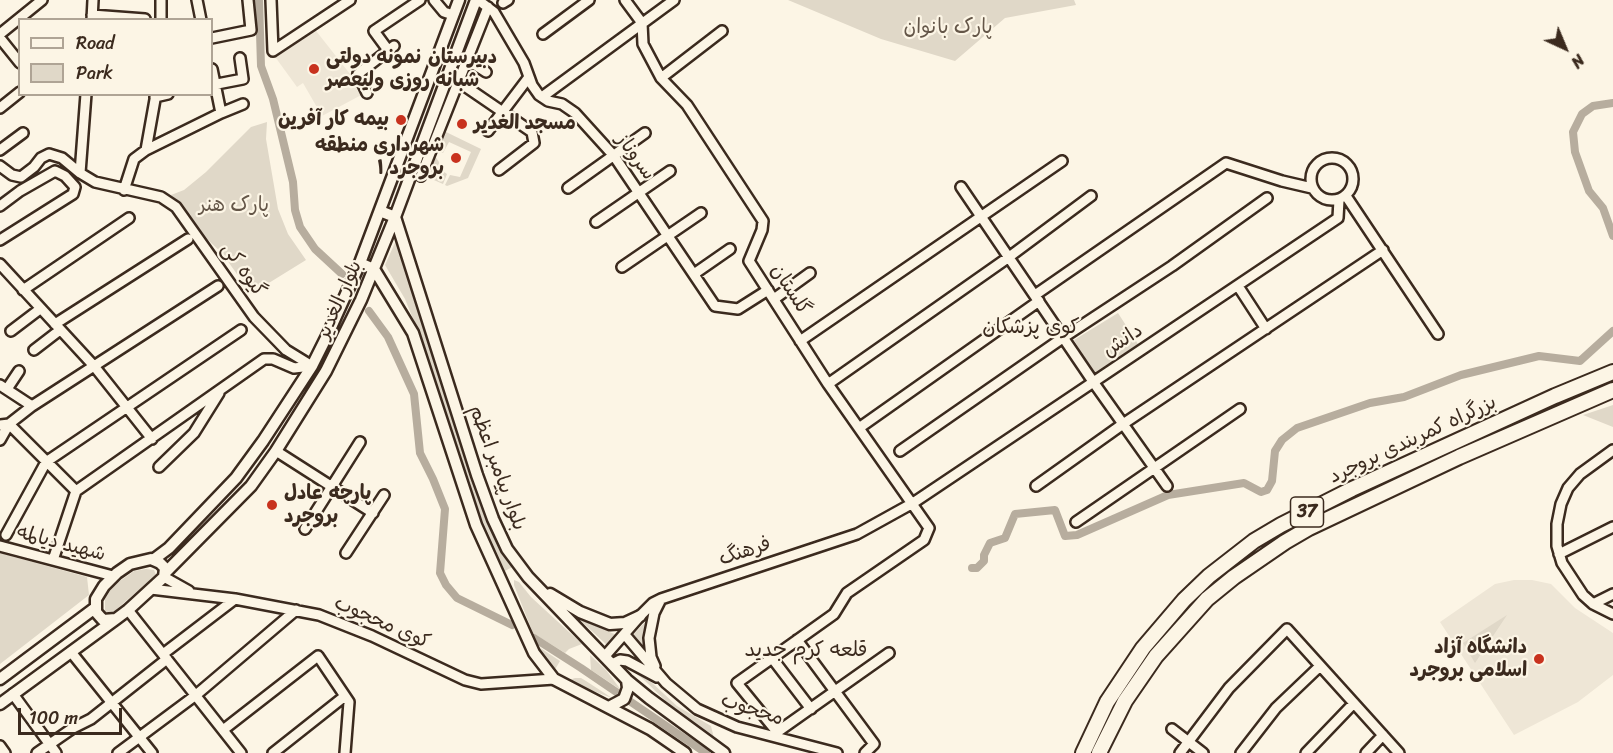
<!DOCTYPE html>
<html>
<head>
<meta charset="utf-8">
<style>
	body { margin:0 }
	#map { position:relative; width:1613px; height:753px; overflow:hidden; background:#fcf5e5; font-family:Sriracha,sans-serif }
	canvas { display:block }
	.legend { position:absolute; left:18px; top:18px; width:195px; height:78px; box-sizing:border-box; background:#fcf5e5; border:2px solid #afa495; margin:0; padding:8px 10px; list-style:none; font-size:18px; color:#3b2a1e }
	.legend li { display:flex; align-items:center; gap:12px; height:30px }
	.legend b { width:30px; border:2px solid #afa495 }
	.north { position:absolute; left:1535px; top:18px; width:60px; height:60px; -webkit-text-stroke:4px #fcf5e5; paint-order:stroke; rotate:136deg; font-size:16px; font-weight:700; line-height:24px; text-align:center; color:#3b2a1e }
	.north::after { content:''; display:block; margin:auto; width:21px; height:27px; background:#3b2a1e; clip-path:polygon(50% 0,100% 100%,50% 72%,0 100%) }
	.scale { position:absolute; left:18px; top:708px; width:104px; height:27px; box-sizing:border-box; border:3px solid #3b2a1e; border-top:0; padding-left:8px; font-size:18px; line-height:21px; white-space:nowrap; color:#3b2a1e; -webkit-text-stroke:4px #fcf5e5; paint-order:stroke }
</style>
</head>
<body>
<div id="map">
<canvas width="1613" height="753"></canvas>
<ul class="legend">
<li><b style="height:8px;background:#fcf5e5"></b>Road</li>
<li><b style="height:16px;background:#e0d8c8"></b>Park</li>
</ul>
<div class="north">N</div>
<div class="scale">100 m</div>
</div>
<script>
const context = document.querySelector('canvas').getContext('2d');
context.lineJoin = 'round';
function paint(path, color) { context.fillStyle = color; context.fill(path, 'evenodd'); }
const toPath = rows => new Path2D(rows.map(r => 'M' + r).join(''));
function stroke(path, color, width, dash) { context.strokeStyle = color; context.lineWidth = width; context.lineCap = dash ? 'butt' : 'round'; context.setLineDash(dash || []); context.stroke(path); }
function label(font, color, halo, rows, align = 'center') {
  context.font = font + ' Sriracha,"Playpen Sans Arabic",sans-serif'; context.lineWidth = 4.5; context.setLineDash([]); context.textBaseline = 'middle'; context.strokeStyle = halo; context.fillStyle = color; for (const [text, x, y, turn = 0] of rows) {
    context.save(); context.translate(x, y); context.rotate((+turn || 0) * Math.PI / 180); context.textAlign = isNaN(turn) ? turn : align; if (halo) context.strokeText(text, 0, 0); context.fillText(text, 0, 0); context.restore();
  }
}
paint(toPath([
	[313,27,365,93,322,116,303,83,297,87,273,54],
	[1514,580,1532,580,1551,584,1575,608,1613,633,1613,675,1578,702,1514,735,1440,622,1495,584]
]), '#eee6d6');
paint(toPath([
	[788,0,1074,0,1076,5,1005,18,955,61,881,39],
	[267,122,266,139,278,209,288,234,306,260,251,294,222,253,194,227,171,195,184,190,206,172,251,127],
	[444,131,481,149,468,178,447,186,445,185,450,175,460,177,471,152,449,142,443,153,433,153],
	[435,156,439,162,440,169,447,174,443,184,427,177],
	[398,236,400,253,477,493,487,520,503,550,514,566,505,571,481,517,426,351,405,299,385,265],
	[1118,313,1138,344,1094,374,1074,340],
	[1613,405,1613,427,1583,415],
	[0,553,87,577,89,595,0,664],
	[146,569,154,570,156,575,111,614,105,612,105,599,113,586,134,571],
	[514,580,519,582,531,597,582,644,569,649,565,653,533,633,514,585],
	[1507,615,1475,663,1463,643],
	[579,619,619,636,609,647],
	[647,620,643,633,643,649,632,636],
	[533,643,560,661,553,673],
	[590,655,606,670,621,690,591,670],
	[626,666,637,669,677,706,711,726,714,738,674,709,643,679],
	[575,678,581,678,586,681,612,698,566,681]
]), '#e0d8c8');
stroke(toPath([
	[259,0,261,66,273,99,293,182,295,210,300,227,315,249,342,274],
	[1613,103,1593,106,1582,114,1573,132,1575,152,1589,191,1603,208,1613,236],
	[369,311,388,337,414,394,420,453,433,479,445,509,440,573,446,585,457,598,512,625],
	[972,568,977,568,984,561,984,555,990,543,1005,538,1015,514,1055,510,1065,536,1077,535,1168,495,1244,483,1261,492,1267,490,1272,481,1275,451,1282,440,1297,428,1370,403,1404,397,1461,375,1539,356,1580,361,1613,331],
	[534,638,581,668,706,753]
]), '#b7ad9e', 8);
const minor = toPath([
	[197,0,201,20],
	[271,0,273,51],
	[434,0,444,12,453,15],
	[478,0,494,12,524,63,532,85,539,95,548,101,562,104,575,113,614,156,715,306,738,309,768,290],
	[625,0,642,23,643,44,661,78,687,105,763,221,762,230,749,261,828,384,929,528,924,540,847,593,834,614,737,683,777,732],
	[503,3,508,0],
	[92,15,145,19],
	[92,20,93,0],
	[161,20,161,0],
	[0,34,42,0],
	[543,34,589,0],
	[0,38,20,63],
	[212,38,251,30,248,0],
	[388,50,374,31,420,0],
	[273,51,350,0],
	[463,57,486,72],
	[212,69,221,113],
	[453,78,532,132,534,143,499,170],
	[661,78,722,31],
	[212,85,243,79,240,58],
	[367,93,358,74,394,46],
	[155,97,168,94],
	[542,97,674,0],
	[0,108,20,92],
	[488,131,529,77],
	[0,150,23,133],
	[146,150,156,94],
	'1311 179a21 21 0 1 1 42 0a21 21 0 1 1-42 0Z',
	[0,166,12,175,21,177,34,167,41,158,49,154,62,158,80,173,95,182,161,197,176,207,254,317,286,350,312,366],
	[80,173,86,94],
	[421,176,488,7],
	[961,187,1094,383,1167,486],
	[568,188,645,133],
	[124,190,134,159,146,150,221,113,243,104],
	[1346,196,1438,334],
	[0,206,20,191,55,171,65,176,75,187,73,194,0,240],
	[596,222,670,171],
	[0,264,94,366,152,439],
	[622,267,701,213],
	[694,274,730,249],
	[1238,286,1266,329],
	[23,290,129,218],
	[1035,295,1226,163,1282,181,1312,188],
	[774,299,810,273],
	[55,324,188,239],
	[11,331,40,309],
	[800,341,1062,161],
	[34,350,60,330],
	[828,384,1009,257,1091,196],
	[0,385,32,406],
	[7,389,19,371],
	[0,425,9,424,32,406,218,286],
	[859,428,1039,301],
	[0,440,9,424,76,491],
	[1613,450,1580,474,1568,488,1561,504,1557,524,1557,546,1562,563,1583,595,1593,604,1613,614],
	[276,451,373,513],
	[900,451,1064,337,1172,266,1267,198],
	[159,467,194,433,219,393],
	[1036,486,1123,424,1383,250],
	[1076,522,1240,409],
	[305,529,360,442],
	[6,535,46,462,241,330],
	[0,546,113,576],
	[346,553,384,495],
	[1559,554,1613,527],
	[53,560,76,491,264,359,273,359,294,368,312,366],
	[164,577,189,591],
	[151,589,235,599,319,615,372,636,465,680,481,684,554,679],
	[1593,604,1613,594],
	[128,610,241,753],
	[625,635,666,683,697,709,737,727,837,753],
	[797,640,874,744,865,753],
	[71,652,152,753],
	[163,654,235,599],
	[605,656,640,616,653,603,661,599,857,534,913,503,1338,218,1339,200],
	[772,658,811,709],
	[612,664,620,660,627,661,657,677],
	[655,666,651,657,649,638,654,613,661,599],
	[13,694,56,753],
	[1172,729,1203,753],
	[223,730,318,656,349,702,345,753],
	[773,735,889,653],
	[0,746,5,753],
	[37,753,73,728,91,719,167,659],
	[118,753,196,695,296,610],
	[273,753,345,696],
	[1180,753,1229,688,1287,629,1399,753],
	[1241,753,1276,708,1320,666],
	[1306,753,1354,703],
	[1366,753,1383,735]
]);
const major = toPath([
	[380,211,395,217,477,475,493,519,507,549,528,577,627,680,649,698,724,753],
	[360,263,374,269,413,333,476,525,534,653,554,679,650,729,685,753],
	[153,560,169,548,236,478,263,441,312,366,328,334,360,263,459,0],
	[165,573,251,486,276,451,326,371,361,300,395,217,476,0],
	[550,594,580,612,610,624,625,623,640,616],
	[0,679,95,608],
	[0,704,116,619,128,610,164,577,165,568,160,563,151,559,130,564,117,573,104,586,96,599,96,612,103,620,116,619],
	[609,707,624,699,628,688,627,680]
]);
const highway = toPath([
	[1083,753,1107,702,1143,648,1184,600,1209,576,1254,541,1281,525,1352,489,1555,396,1613,372],
	[1099,753,1125,701,1156,656,1207,599,1234,577,1285,542,1309,528,1459,457,1613,390]
]);
stroke(minor, '#3b2a1e', 14);
stroke(major, '#3b2a1e', 15);
stroke(highway, '#3b2a1e', 18);
stroke(minor, '#fcf5e5', 9);
stroke(major, '#fcf5e5', 10);
stroke(highway, '#fcf5e5', 14);
for (const [x, y, r, color] of [
	[314,69,6,"#c8321e"],
	[401,120,6,"#c8321e"],
	[462,124,6,"#c8321e"],
	[456,158,6,"#c8321e"],
	[272,505,6,"#c8321e"],
	[1539,659,6,"#c8321e"]
]) { const dot = new Path2D(); dot.arc(x, y, r, 0, 2 * Math.PI); context.fillStyle = color; context.fill(dot); stroke(dot, '#fcf5e5', 2); }
for (const [x, y, w] of [
	[1307,512,33]
]) { const box = new Path2D(); box.roundRect(x - w / 2, y - 15, w, 30, 4.5); context.fillStyle = '#fcf5e5'; context.fill(box); stroke(box, '#3b2a1e', 1.5); }
label('bold 18px', '#3b2a1e', null, [
	["37",1307,512]
]);
label('20px', '#645648', '#fcf5e5', [
	["پارک بانوان",948,28],
	["پارک هنر",234,206]
]);
label('bold 20px', '#3b2a1e', '#fcf5e5', [
	["دبیرستان نمونه دولتی",326,58],
	["شبانه روزی ولیعصر",326,81],
	["بیمه کار آفرین",389,120,"right"],
	["مسجد الغدیر",474,124],
	["شهرداری منطقه",444,146,"right"],
	["۱ بروجرد",444,169,"right"],
	["پارچه عادل",284,494],
	["بروجرد",284,517],
	["دانشگاه آزاد",1527,648,"right"],
	["اسلامی بروجرد",1527,671,"right"]
], 'left');
label('20px', '#3b2a1e', '#fcf5e5', [
	["سروناز",635,157,54],
	["گیوه کی",243,270,55],
	["گلستان",790,290,57],
	["بلوار الغدیر",340,300,-66],
	["دانش",1123,341,-34],
	["بزرگراه کمربندی بروجرد",1413,440,-25],
	["بلوار پیامبر اعظم",497,468,70],
	["شهید دیالمه",61,544,15],
	["فرهنگ",745,552,-18],
	["کوی محجوب",382,623,24],
	["محجوب",752,710,18]
]);
label('21px', '#3b2a1e', '#fcf5e5', [
	["کوی پزشکان",1031,328],
	["قلعه کرم جدید",806,651]
]);
</script>
</body>
</html>
